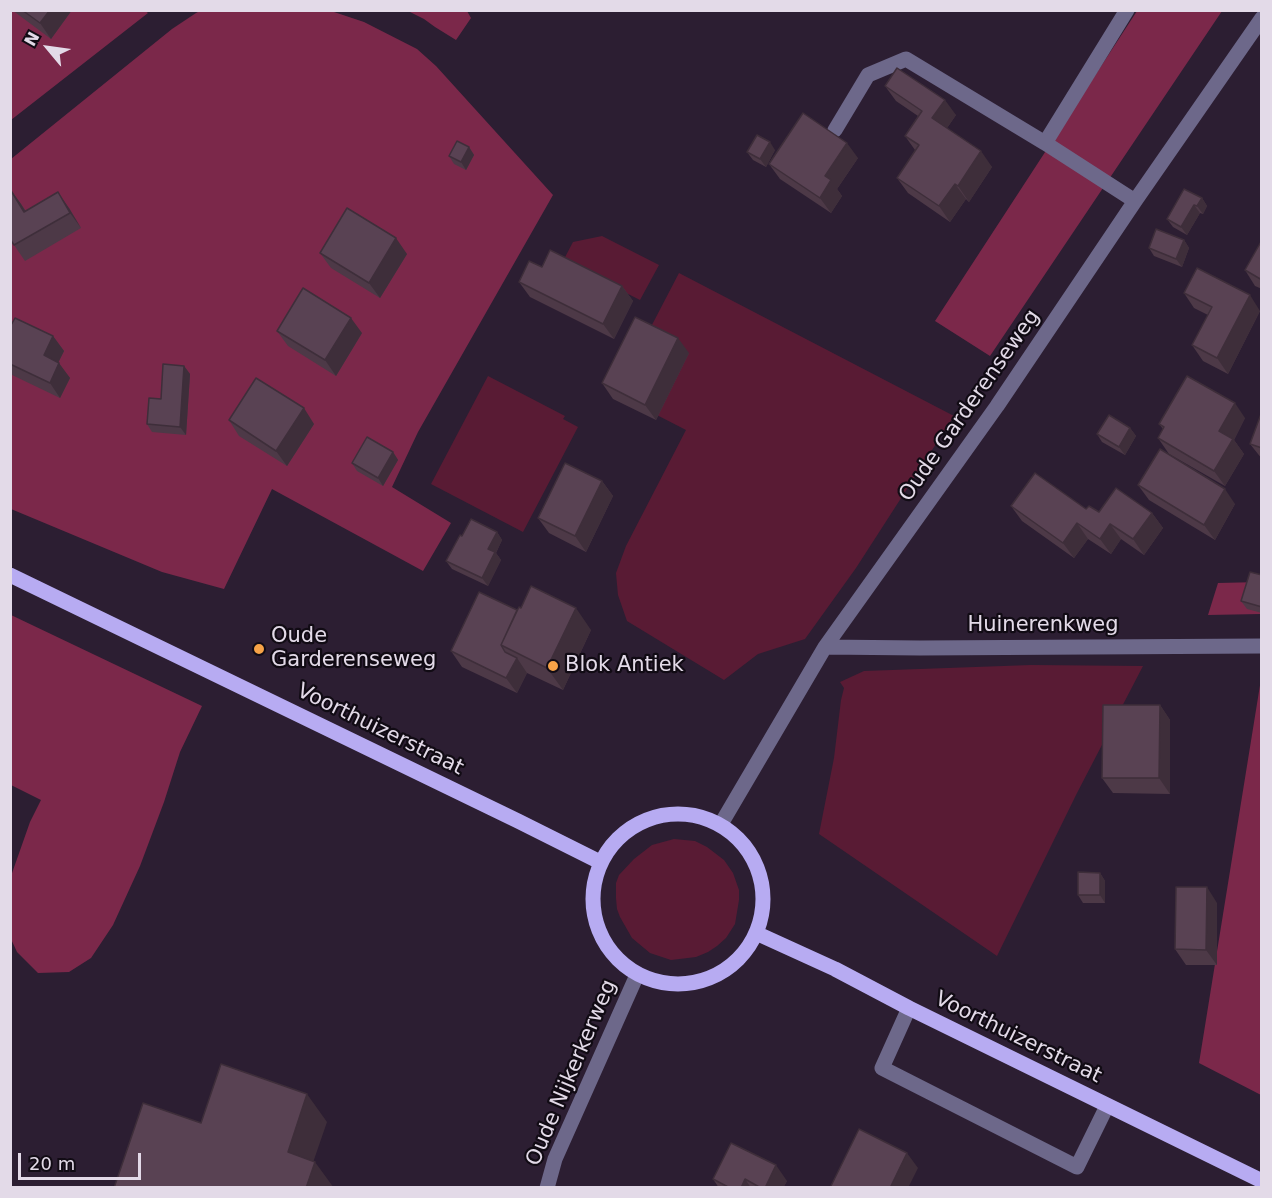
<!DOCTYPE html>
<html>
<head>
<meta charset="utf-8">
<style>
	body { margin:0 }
	#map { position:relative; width:1272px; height:1198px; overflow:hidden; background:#2c1e32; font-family:"DejaVu Sans",sans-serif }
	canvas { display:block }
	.frame { position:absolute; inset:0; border:12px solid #e3dae8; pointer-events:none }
	.north { position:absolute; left:18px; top:18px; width:60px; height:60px; -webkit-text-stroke:4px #110b14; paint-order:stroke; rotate:299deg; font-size:16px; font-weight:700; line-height:24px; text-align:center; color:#e3dae8 }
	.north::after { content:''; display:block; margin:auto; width:21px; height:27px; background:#e3dae8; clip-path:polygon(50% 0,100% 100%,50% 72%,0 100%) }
	.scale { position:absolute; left:18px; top:1153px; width:123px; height:27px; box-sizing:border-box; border:3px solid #e3dae8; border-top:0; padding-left:8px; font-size:18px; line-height:21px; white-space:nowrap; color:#e3dae8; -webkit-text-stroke:4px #110b14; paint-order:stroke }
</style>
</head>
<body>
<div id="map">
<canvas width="1272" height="1198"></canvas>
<div class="frame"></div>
<div class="north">N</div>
<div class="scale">20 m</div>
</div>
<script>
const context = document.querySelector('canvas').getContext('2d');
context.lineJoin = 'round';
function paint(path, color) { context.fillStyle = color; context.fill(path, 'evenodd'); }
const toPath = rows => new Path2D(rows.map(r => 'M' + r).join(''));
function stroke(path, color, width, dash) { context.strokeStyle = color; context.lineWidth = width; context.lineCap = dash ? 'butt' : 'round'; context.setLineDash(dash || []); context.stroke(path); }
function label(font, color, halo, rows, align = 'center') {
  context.font = font + ' "DejaVu Sans",sans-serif'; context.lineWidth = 4.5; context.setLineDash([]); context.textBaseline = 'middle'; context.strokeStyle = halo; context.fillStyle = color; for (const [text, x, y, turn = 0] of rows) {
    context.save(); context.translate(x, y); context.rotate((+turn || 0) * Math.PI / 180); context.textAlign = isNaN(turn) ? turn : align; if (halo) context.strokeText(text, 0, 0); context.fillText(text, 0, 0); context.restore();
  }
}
paint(toPath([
	[602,236,659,265,640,300,563,261,573,242],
	[679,273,954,416,856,568,805,639,758,654,724,680,627,621,618,595,616,573,626,546,686,430,616,394],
	[488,376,565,416,563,419,578,427,523,532,431,484],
	[1031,665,1143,666,1077,793,997,956,819,834,834,758,841,700,844,688,840,682,864,671],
	[674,839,695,841,707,847,724,860,733,873,739,890,739,900,735,924,726,938,717,946,708,952,696,957,671,960,650,953,632,938,620,917,617,909,616,898,616,883,619,875,634,859,652,845]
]), '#591b34');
paint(toPath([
	[144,10,148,13,11,120,11,11],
	[202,10,331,11,364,22,417,49,436,66,553,195,418,432,392,487,451,523,423,571,272,489,224,589,162,572,11,509,11,159,172,29,196,13],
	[408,11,467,11,471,18,456,40,435,27,424,19],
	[1137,11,1222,11,990,356,935,321],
	[1261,582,1261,614,1208,615,1218,583],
	[11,615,202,706,180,752,164,802,140,866,113,925,91,958,69,972,38,973,17,952,11,939,11,876,30,822,41,800,11,785],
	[1261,679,1261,1095,1199,1063]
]), '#7b284a');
stroke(toPath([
	[835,130,868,75,906,59,1045,143,1135,201],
	[1045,143,1127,10],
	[825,647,920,648,1262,646],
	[721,824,825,647,997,406,1135,201,1262,18],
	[909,1008,882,1068,1077,1167,1107,1106],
	[547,1188,555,1159,637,975]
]), '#6d688a', 15);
stroke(toPath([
	[10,575,518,821,600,862],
	'593 899a85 85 0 1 1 170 0a85 85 0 1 1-170 0Z',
	[756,933,835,969,909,1008,1262,1181]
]), '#b7abf2', 15);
paint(toPath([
	[12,10,72,10,51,39],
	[885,86,956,115,947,128,992,167,969,202,966,199,950,222,908,193,897,178,915,150,905,136,918,116,896,101],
	[469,147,474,155,466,170,454,164,449,156],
	[775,150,766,167,753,160,747,152],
	[858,158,837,189,842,196,831,213,780,179,769,164],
	[10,189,26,211,69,208,81,228,25,261,14,245],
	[1202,198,1207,206,1203,214,1200,213,1187,235,1173,227,1167,219],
	[1184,240,1189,248,1182,267,1154,256,1149,248],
	[1262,240,1262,289,1255,286,1245,270],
	[320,253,407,254,380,298,331,268],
	[542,267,622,286,633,301,614,339,530,297,519,282],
	[1184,293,1260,311,1228,374,1203,361,1192,345,1208,315,1194,308],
	[10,327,53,336,64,351,58,363,70,378,60,398,10,374],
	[277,331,362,333,336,376,288,346],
	[689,353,656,420,613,399,602,383],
	[184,366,190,374,186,435,152,432,147,424,161,399],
	[1262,414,1262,459,1250,444],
	[1245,418,1234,440,1244,454,1225,486,1169,454,1158,438,1163,429,1159,424],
	[229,420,314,424,287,466,239,436],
	[1130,428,1136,436,1125,455,1102,442,1097,434],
	[393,452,398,460,383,486,357,471,352,463],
	[602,481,613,496,586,552,549,533,538,518],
	[1138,485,1235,504,1215,540,1149,500],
	[1011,506,1086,509,1099,512,1152,513,1163,528,1144,555,1121,539,1111,554,1088,539,1074,558,1022,521],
	[497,532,502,540,496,553,501,560,488,586,452,569,446,561,462,536],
	[1262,575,1262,613,1247,609,1241,601],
	[517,610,591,630,563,690,527,673,517,693,462,667,451,651],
	[1160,705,1170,720,1170,794,1113,793,1102,778],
	[1100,873,1105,881,1105,903,1083,903,1078,895],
	[1217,903,1217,965,1186,965,1175,949],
	[713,1179,787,1181,783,1188,719,1188]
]), '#4d3947');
paint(toPath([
	[50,10,72,10,51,39,40,23],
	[945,100,956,115,943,134,932,118],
	[770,142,775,150,766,167,760,159],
	[847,143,858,158,837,189,842,196,831,213,820,198,825,176],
	[469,147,474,155,466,170,461,162],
	[981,151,992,167,969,202,958,186],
	[955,184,966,199,950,222,939,206],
	[10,189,21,204,35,227,24,212],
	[58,192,69,208,81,228,70,213],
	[1202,198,1207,206,1203,214,1197,206],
	[1194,205,1200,213,1187,235,1181,227],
	[396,238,407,254,380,298,369,283],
	[1184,240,1189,248,1182,267,1176,259],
	[622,286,633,301,614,339,603,324],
	[1250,295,1260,311,1228,374,1217,358],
	[351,318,362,333,336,376,325,360],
	[53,336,64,351,54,371,44,355],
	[678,338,689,353,656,420,645,405],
	[59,363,70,378,60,398,50,383],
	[184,366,190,374,186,435,180,427],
	[1235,403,1245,418,1234,440,1244,454,1225,486,1214,471,1219,431],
	[304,408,314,424,287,466,276,451],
	[1130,428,1136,436,1125,455,1119,447],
	[393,452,398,460,383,486,378,478],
	[602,481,613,496,586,552,575,536],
	[1225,489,1235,504,1215,540,1204,525],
	[1152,513,1163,528,1144,555,1133,539],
	[1077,523,1088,539,1074,558,1063,543],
	[1110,524,1121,539,1111,554,1100,539],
	[497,532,502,540,496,553,501,560,488,586,482,578,488,549],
	[576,608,591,630,563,690,547,668],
	[517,658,527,673,517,693,506,678],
	[1160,705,1170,720,1170,794,1159,778],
	[1100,873,1105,881,1105,903,1100,895],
	[1207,887,1217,903,1217,965,1206,950],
	[307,1094,327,1122,307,1180,288,1152],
	[907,1153,918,1168,908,1188,890,1188],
	[315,1162,334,1188,306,1188],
	[776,1165,787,1181,783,1188,765,1188],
	[745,1179,751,1188,741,1188]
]), '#3e2e3a');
const building = toPath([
	[22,10,50,10,40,23,22,10],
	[897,68,945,100,932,118,981,151,958,186,955,184,939,206,897,178,919,145,905,136,922,111,885,86,897,68],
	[803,113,847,143,825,176,831,180,820,198,769,164,803,113],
	[757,135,770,142,760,159,747,152,757,135],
	[457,141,469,147,461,162,449,156,457,141],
	[10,189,24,212,58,192,70,213,14,245,10,239,10,189],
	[1184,189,1202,198,1197,206,1194,205,1181,227,1167,219,1184,189],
	[347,208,396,238,369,283,320,253,347,208],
	[1156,229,1184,240,1176,259,1149,248,1156,229],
	[1262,240,1262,280,1245,270,1262,240],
	[550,250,622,286,603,324,519,282,529,261,542,267,550,250],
	[1197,268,1250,295,1217,358,1192,345,1212,307,1184,293,1197,268],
	[303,288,351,318,325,360,277,331,303,288],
	[635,317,678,338,645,405,602,383,635,317],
	[15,318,53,336,44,355,59,363,50,383,10,364,10,327,15,318],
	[163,364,184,366,180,427,147,424,149,398,161,399,163,364],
	[1187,376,1235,403,1219,431,1233,439,1214,471,1158,438,1164,427,1159,424,1187,376],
	[256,378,304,408,276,451,229,420,256,378],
	[1261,414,1262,414,1262,448,1250,444,1261,414],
	[1109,415,1130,428,1119,447,1097,434,1109,415],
	[367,437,393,452,378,478,352,463,367,437],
	[1160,449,1225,489,1204,525,1138,485,1160,449],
	[565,463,602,481,575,536,538,518,565,463],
	[1035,473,1086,509,1089,506,1099,512,1116,488,1152,513,1133,539,1110,524,1100,539,1077,523,1063,543,1011,506,1035,473],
	[471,519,497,532,488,549,495,552,482,578,446,561,460,535,462,536,471,519],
	[1250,572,1262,575,1262,607,1241,601,1250,572],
	[531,586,576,608,547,668,501,645,519,607,521,608,531,586],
	[479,592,517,610,501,645,505,652,517,658,506,678,451,651,479,592],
	[1103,705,1160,705,1159,778,1102,778,1103,705],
	[1078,872,1100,873,1100,895,1078,895,1078,872],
	[1176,887,1207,887,1206,950,1175,949,1176,887],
	[221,1064,307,1094,288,1152,315,1162,306,1188,114,1188,143,1103,201,1123,221,1064],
	[859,1129,907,1153,890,1188,830,1188,859,1129],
	[731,1143,776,1165,765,1188,761,1188,745,1179,741,1188,730,1188,713,1179,731,1143]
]);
paint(building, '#594253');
stroke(building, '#3e2e3a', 1.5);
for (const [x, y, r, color] of [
	[259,649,6,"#f6a247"],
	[553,666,6,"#f6a247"]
]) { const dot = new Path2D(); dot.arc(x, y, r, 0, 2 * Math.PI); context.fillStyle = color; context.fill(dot); stroke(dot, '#110b14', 2); }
label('21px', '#e3dae8', '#110b14', [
	["Oude Garderenseweg",970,406,-55],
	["Huinerenkweg",1043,626],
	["Voorthuizerstraat",380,730,26],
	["Voorthuizerstraat",1018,1038,26],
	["Oude Nijkerkerweg",572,1073,-67]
]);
label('21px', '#e3dae8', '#110b14', [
	["Oude",271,637],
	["Garderenseweg",271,661],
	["Blok Antiek",565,666]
], 'left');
</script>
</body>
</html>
